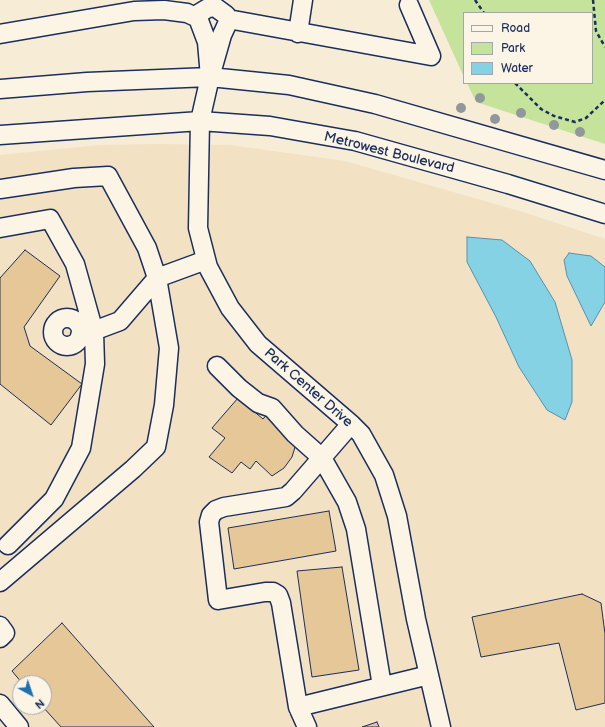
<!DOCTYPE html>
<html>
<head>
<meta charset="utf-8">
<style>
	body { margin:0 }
	#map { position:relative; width:605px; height:727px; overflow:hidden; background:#f7ecd6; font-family:"Balsamiq Sans",sans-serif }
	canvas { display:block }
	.legend { position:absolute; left:463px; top:12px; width:130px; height:72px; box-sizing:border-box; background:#fcf5e5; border:1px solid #a2a6af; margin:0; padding:5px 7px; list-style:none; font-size:12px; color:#1b2f5e }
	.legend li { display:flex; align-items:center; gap:8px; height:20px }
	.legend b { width:20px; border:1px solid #a2a6af }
	.north { position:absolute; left:12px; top:675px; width:40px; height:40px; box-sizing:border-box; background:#fcf5e5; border:1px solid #a2a6af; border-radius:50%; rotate:140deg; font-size:11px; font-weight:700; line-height:16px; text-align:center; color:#1b2f5e }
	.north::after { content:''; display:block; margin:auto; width:14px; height:18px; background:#1f6fb2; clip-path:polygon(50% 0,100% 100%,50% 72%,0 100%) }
</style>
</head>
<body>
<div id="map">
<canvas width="605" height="727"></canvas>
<ul class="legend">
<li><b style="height:5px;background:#fcf5e5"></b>Road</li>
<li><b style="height:11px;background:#c5e39a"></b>Park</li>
<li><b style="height:11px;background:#85d2e4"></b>Water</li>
</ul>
<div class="north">N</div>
</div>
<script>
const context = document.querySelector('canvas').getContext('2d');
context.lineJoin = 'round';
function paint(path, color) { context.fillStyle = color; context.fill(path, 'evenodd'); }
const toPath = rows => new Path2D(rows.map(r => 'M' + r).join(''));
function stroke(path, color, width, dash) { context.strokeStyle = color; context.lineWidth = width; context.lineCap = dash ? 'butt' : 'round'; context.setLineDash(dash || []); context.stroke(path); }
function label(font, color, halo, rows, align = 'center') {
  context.font = font + ' "Balsamiq Sans",sans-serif'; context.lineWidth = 4; context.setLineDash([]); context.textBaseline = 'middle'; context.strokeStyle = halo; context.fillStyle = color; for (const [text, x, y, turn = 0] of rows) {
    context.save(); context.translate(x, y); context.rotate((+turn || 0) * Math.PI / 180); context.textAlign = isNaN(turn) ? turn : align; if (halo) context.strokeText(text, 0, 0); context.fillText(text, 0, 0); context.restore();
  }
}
paint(toPath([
	[157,144,230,145,345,161,523,212,605,239,605,727,0,727,0,155,100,145],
	[20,683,44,683,44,707,20,707]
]), '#f2e1c3');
paint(toPath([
	[429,0,605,0,605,144,476,102,467,83,592,83,592,13,464,13,464,77]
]), '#c5e39a');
const water = toPath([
	[467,237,502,240,530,261,555,302,572,360,572,402,565,420,547,410,519,367,496,317,467,262,467,237],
	[569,253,591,256,605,267,605,302,591,326,567,276,564,260,569,253]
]);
paint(water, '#85d2e4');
stroke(water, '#5b91ae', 1);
const building = toPath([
	[25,250,60,276,24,327,30,346,82,384,51,425,0,384,0,278,25,250],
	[238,398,263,419,271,410,296,444,292,457,284,468,272,476,256,461,250,469,241,462,232,473,209,457,225,438,212,428,238,398],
	[329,511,336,551,234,569,228,528,329,511],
	[342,567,359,670,312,677,297,571,342,567],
	[582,594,601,603,605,634,605,703,576,710,559,643,481,657,472,617,582,594],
	[62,623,154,727,61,727,43,707,44,683,22,683,12,671,62,623],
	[377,722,379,727,362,727,377,722]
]);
paint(building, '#e5c798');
stroke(building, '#1b2f5e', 1);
const minor = toPath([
	[409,5,431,56],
	[228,19,431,56],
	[298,33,303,0],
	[0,34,134,11,164,10,187,13,198,18],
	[210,77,207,42,198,18,198,14,208,8,215,7,226,15,228,22,222,35,210,77,200,121,198,228,208,267,230,308,258,344,351,424,361,434,384,475,397,516,416,619,441,727],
	[0,89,87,82,210,77,289,85,375,104,605,170],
	[0,135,200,121,270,126,355,141,508,184,605,214],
	[0,189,74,178,108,176,147,248,157,278,169,348,164,405,156,447,133,469,0,582],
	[0,228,50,219,75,264,94,332,95,364,81,448,54,499,8,545],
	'53 332a14 14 0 1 1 28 0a14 14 0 1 1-28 0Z',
	[80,336,120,321,157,278,206,260],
	[217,366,239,388,258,403,272,408,295,434,322,458,347,502,356,529,382,686],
	[351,424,293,491,286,497,224,507,216,510,211,515,209,522,218,600,265,592,273,592,278,595,281,603,298,707,429,675],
	[0,626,5,633,0,638],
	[0,704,19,727],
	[298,707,307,727]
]);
stroke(minor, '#1b2f5e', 21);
stroke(toPath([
	[475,0,484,13],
	[593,0,596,31,605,47],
	[515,83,541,109,554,116,575,122,586,118,605,100]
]), '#1b2f5e', 2.5, [4, 3]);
stroke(minor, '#fcf5e5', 18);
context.fillStyle = '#91989b';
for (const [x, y] of [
	[480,98],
	[461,108],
	[521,113],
	[495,119],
	[554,125],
	[580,132]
]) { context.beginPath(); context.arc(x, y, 5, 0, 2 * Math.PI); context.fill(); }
label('14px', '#1b2f5e', '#fcf5e5', [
	["Metrowest Boulevard",389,153,14],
	["Park Center Drive",308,388,41]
]);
</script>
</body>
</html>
